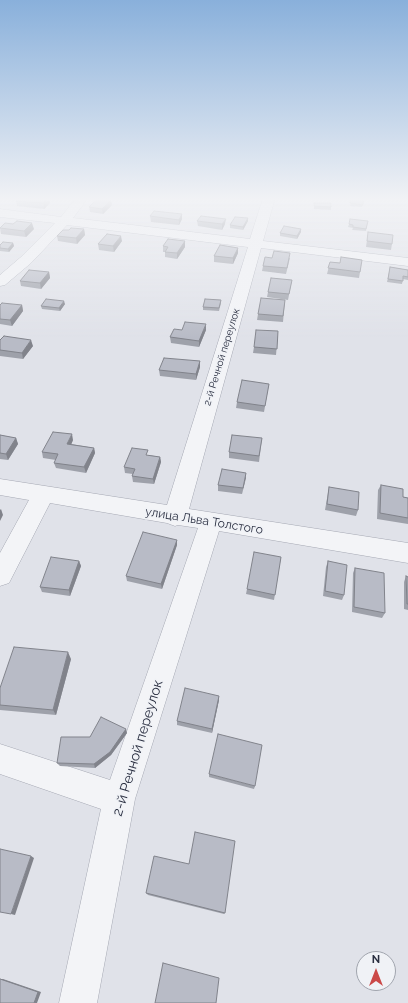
<!DOCTYPE html>
<html>
<head>
<meta charset="utf-8">
<style>
	body { margin:0 }
	#map { position:relative; width:408px; height:1003px; overflow:hidden; background:#e0e2e9; font-family:Raleway,sans-serif }
	canvas { display:block }
	.north { position:absolute; left:356px; top:951px; width:40px; height:40px; box-sizing:border-box; background:#f0f2f6; border:1px solid #a0a4ad; border-radius:50%; rotate:0deg; font-size:11px; font-weight:700; line-height:16px; text-align:center; color:#292e40 }
	.north::after { content:''; display:block; margin:auto; width:14px; height:18px; background:#cb4948; clip-path:polygon(50% 0,100% 100%,50% 72%,0 100%) }
</style>
</head>
<body>
<div id="map">
<canvas width="408" height="1003"></canvas>
<div class="north">N</div>
</div>
<script>
const context = document.querySelector('canvas').getContext('2d');
context.lineJoin = 'round';
const toPath = rows => new Path2D(rows.map(r => 'M' + r).join(''));
function stroke(path, color, width, dash) { context.strokeStyle = color; context.lineWidth = width; context.lineCap = dash ? 'butt' : 'round'; context.setLineDash(dash || []); context.stroke(path); }
function paint(path, color) { context.fillStyle = color; context.fill(path, 'evenodd'); }
function label(font, color, halo, rows, align = 'center') {
  context.font = font + ' Raleway,sans-serif'; context.lineWidth = 3; context.setLineDash([]); context.textBaseline = 'middle'; context.strokeStyle = halo; context.fillStyle = color; for (const [text, x, y, turn = 0] of rows) {
    context.save(); context.translate(x, y); context.rotate((+turn || 0) * Math.PI / 180); context.textAlign = isNaN(turn) ? turn : align; if (halo) context.strokeText(text, 0, 0); context.fillText(text, 0, 0); context.restore();
  }
}
const minor = toPath([
	[76,198,88,198,73,218,250,239,263,198,275,198,263,241,408,258,408,266,261,248,189,509,408,543,408,563,219,531,135,799,97,1003,59,1003,101,809,0,774,0,744,110,780,198,528,178,525,175,526,167,523,50,503,9,583,0,586,0,553,29,500,0,495,0,479,167,505,248,247,67,225,31,263,5,285,0,286,0,275,21,257,55,223,0,217,0,209,61,217,76,198]
]);
stroke(minor, '#a5a8b3', 1);
paint(minor, '#f3f4f7');
paint(toPath([
	[48,198,50,203,44,209,17,206,16,201],
	[238,198,253,198,252,199],
	[293,198,310,198,309,199],
	[351,198,364,198,362,207,350,206],
	[314,203,331,207,331,210,314,209],
	[112,205,103,214,90,212,89,207],
	[182,214,182,219,179,225,151,222,150,216],
	[197,221,225,224,222,230,198,226],
	[248,221,243,230,230,228,230,225],
	[368,221,366,231,352,230,353,228,348,227,349,224],
	[0,228,34,229,26,237,1,234],
	[84,229,85,235,77,244,58,241,57,236,69,230],
	[301,229,301,232,297,239,280,236,280,233],
	[368,232,392,244,391,250,366,247],
	[122,241,114,252,99,250,98,244],
	[185,241,185,247,177,259,165,257,165,252,163,252,163,246],
	[13,243,14,246,9,252,0,251,0,245],
	[238,248,238,253,233,264,214,262,214,256],
	[272,258,290,258,286,274,262,271,263,266],
	[330,262,340,263,360,272,359,278,327,274],
	[390,267,408,270,408,280,403,279,402,284,387,282],
	[49,272,50,278,41,289,21,286,20,281],
	[292,280,288,300,267,297,268,292],
	[285,300,283,322,257,320,258,314],
	[221,303,219,311,203,310,203,307],
	[65,304,60,311,42,309,41,306],
	[0,305,22,305,23,311,12,326,0,324],
	[182,330,206,330,199,347,171,343,170,337],
	[278,331,276,355,253,353,254,347],
	[0,340,33,346,23,359,0,356],
	[200,361,200,367,196,380,160,376,159,370],
	[269,384,264,412,236,408,237,402],
	[0,435,16,438,18,444,8,460,0,459],
	[262,438,259,462,229,458,229,452],
	[73,440,71,444,94,448,95,453,86,473,56,468,54,463,56,460,43,458,42,452],
	[149,455,160,457,161,462,154,484,133,482,132,476,133,474,125,473,124,467],
	[246,473,242,494,218,491,218,485],
	[381,485,403,497,408,498,408,524,377,519,378,490],
	[329,487,358,510,356,516,325,510],
	[177,540,177,545,162,589,127,581,126,576],
	[281,557,274,600,246,594,247,589],
	[79,561,81,566,70,596,42,592,40,587],
	[328,561,344,595,342,600,323,596,326,567],
	[355,568,385,613,382,618,352,612,353,573],
	[406,576,408,577,408,610,404,609,404,582],
	[71,659,56,715,0,710,0,688],
	[219,696,219,700,212,733,177,725,177,721],
	[127,733,111,755,95,768,60,766,57,763,90,737],
	[209,774,255,786,254,789,209,777],
	[189,864,225,913,224,914,148,895,146,893]
]), '#9ea1aa');
paint(toPath([
	[48,198,50,203,44,209,43,203],
	[111,200,112,205,103,214,102,209],
	[182,214,182,219,179,225,179,220],
	[248,218,248,221,243,230,243,227],
	[226,219,225,224,222,230,222,224],
	[32,223,34,229,26,237,24,231],
	[84,229,85,235,77,244,76,238],
	[301,229,301,232,297,239,297,236],
	[121,236,122,241,114,252,113,246],
	[185,241,185,247,177,259,177,253],
	[13,243,14,246,9,252,8,249],
	[238,248,238,253,233,264,233,258],
	[49,272,50,278,41,289,40,283],
	[64,301,65,304,60,311,59,308],
	[22,305,23,311,12,326,10,320],
	[206,324,206,330,199,347,199,341],
	[31,340,33,346,23,359,22,353],
	[200,361,200,367,196,380,196,374],
	[72,434,73,440,69,450,67,444],
	[16,438,18,444,8,460,6,454],
	[94,448,95,453,86,473,84,467],
	[160,457,161,462,154,484,153,479],
	[246,473,246,478,242,494,243,488],
	[1,509,3,515,0,521,0,510],
	[177,540,177,545,162,589,161,584],
	[79,561,81,566,70,596,69,590],
	[68,652,71,659,56,715,53,710],
	[219,696,219,700,212,733,212,729],
	[126,729,127,733,111,755,95,768,94,764],
	[31,856,34,858,15,915,11,914],
	[0,979,3,979,41,992,37,1003,34,1003]
]), '#81838b');
const building = toPath([
	[19,198,48,198,43,203,16,201,19,198],
	[98,198,111,200,102,209,89,207,98,198],
	[351,198,364,198,363,205,350,203,351,198],
	[314,203,331,203,331,207,314,206,314,203],
	[154,211,182,214,179,220,150,216,154,211],
	[201,216,226,219,222,224,197,221,201,216],
	[235,217,248,218,243,227,230,225,235,217],
	[350,219,368,221,366,229,353,227,353,225,349,224,350,219],
	[17,221,32,223,24,231,0,228,5,223,13,224,17,221],
	[284,226,301,229,297,236,280,233,284,226],
	[71,228,84,229,76,238,57,236,63,230,69,230,71,228],
	[368,232,393,235,392,244,367,241,368,232],
	[107,234,121,236,113,246,98,244,107,234],
	[168,239,185,241,177,253,165,252,168,247,163,246,168,239],
	[3,242,13,243,8,249,0,248,0,245,3,242],
	[220,245,238,248,233,258,214,256,220,245],
	[274,251,290,253,287,268,263,266,265,257,272,258,274,251],
	[341,257,362,260,360,272,328,268,330,262,340,263,341,257],
	[390,267,408,270,408,277,403,276,403,281,388,279,390,267],
	[29,270,49,272,40,283,20,281,29,270],
	[271,278,292,280,289,294,268,292,271,278],
	[261,298,285,300,283,316,258,314,261,298],
	[46,299,64,301,59,308,41,306,46,299],
	[205,299,221,300,219,308,203,307,205,299],
	[2,303,22,305,10,320,0,319,0,305,2,303],
	[185,322,206,324,199,341,170,337,174,329,182,330,185,322],
	[256,330,278,331,277,349,254,347,256,330],
	[4,336,31,340,22,353,0,350,0,340,4,336],
	[164,358,200,361,196,374,159,370,164,358],
	[242,380,269,384,265,406,237,402,242,380],
	[53,432,72,434,67,444,94,448,84,467,54,463,58,454,42,452,53,432],
	[0,435,16,438,6,454,0,453,0,435],
	[232,435,262,438,259,456,229,452,232,435],
	[132,448,148,450,146,455,160,457,153,479,132,476,135,469,124,467,132,448],
	[222,469,246,473,243,488,218,485,222,469],
	[381,485,403,489,403,497,408,498,408,518,380,513,381,485],
	[329,487,359,492,358,510,327,504,329,487],
	[143,532,177,540,161,584,126,576,143,532],
	[254,552,281,557,275,595,247,589,254,552],
	[51,557,79,561,69,590,40,587,51,557],
	[328,561,347,565,344,595,325,591,328,561],
	[355,568,384,573,385,613,354,607,355,568],
	[406,576,408,577,408,604,407,604,406,576],
	[14,647,68,652,53,710,0,705,0,688,14,647],
	[185,688,219,696,212,729,177,721,185,688],
	[101,717,126,729,110,752,94,764,57,763,61,737,90,737,101,717],
	[218,734,262,745,255,786,209,774,218,734],
	[195,832,235,841,225,913,146,893,154,856,189,864,195,832],
	[0,849,31,856,11,914,0,912,0,849],
	[163,963,219,978,216,1003,155,1003,163,963],
	[0,979,38,992,34,1003,0,1003,0,979]
]);
paint(building, '#b8bbc6');
stroke(building, '#81838b', 1);
const sky = context.createLinearGradient(0, 0, 0, 338);
sky.addColorStop(0, '#89b0db');
sky.addColorStop(0.59, '#f1f2f5');
sky.addColorStop(1, '#f1f2f500');
context.fillStyle = sky;
context.fillRect(0, 0, 408, 338);
label('10px', '#292e40', '#f0f2f6', [
	["2-й Речной переулок",222,357,-73]
]);
label('12px', '#292e40', '#f0f2f6', [
	["улица Льва Толстого",204,521,9]
]);
label('14px', '#292e40', '#f0f2f6', [
	["2-й Речной переулок",138,748,-73]
]);
</script>
</body>
</html>
